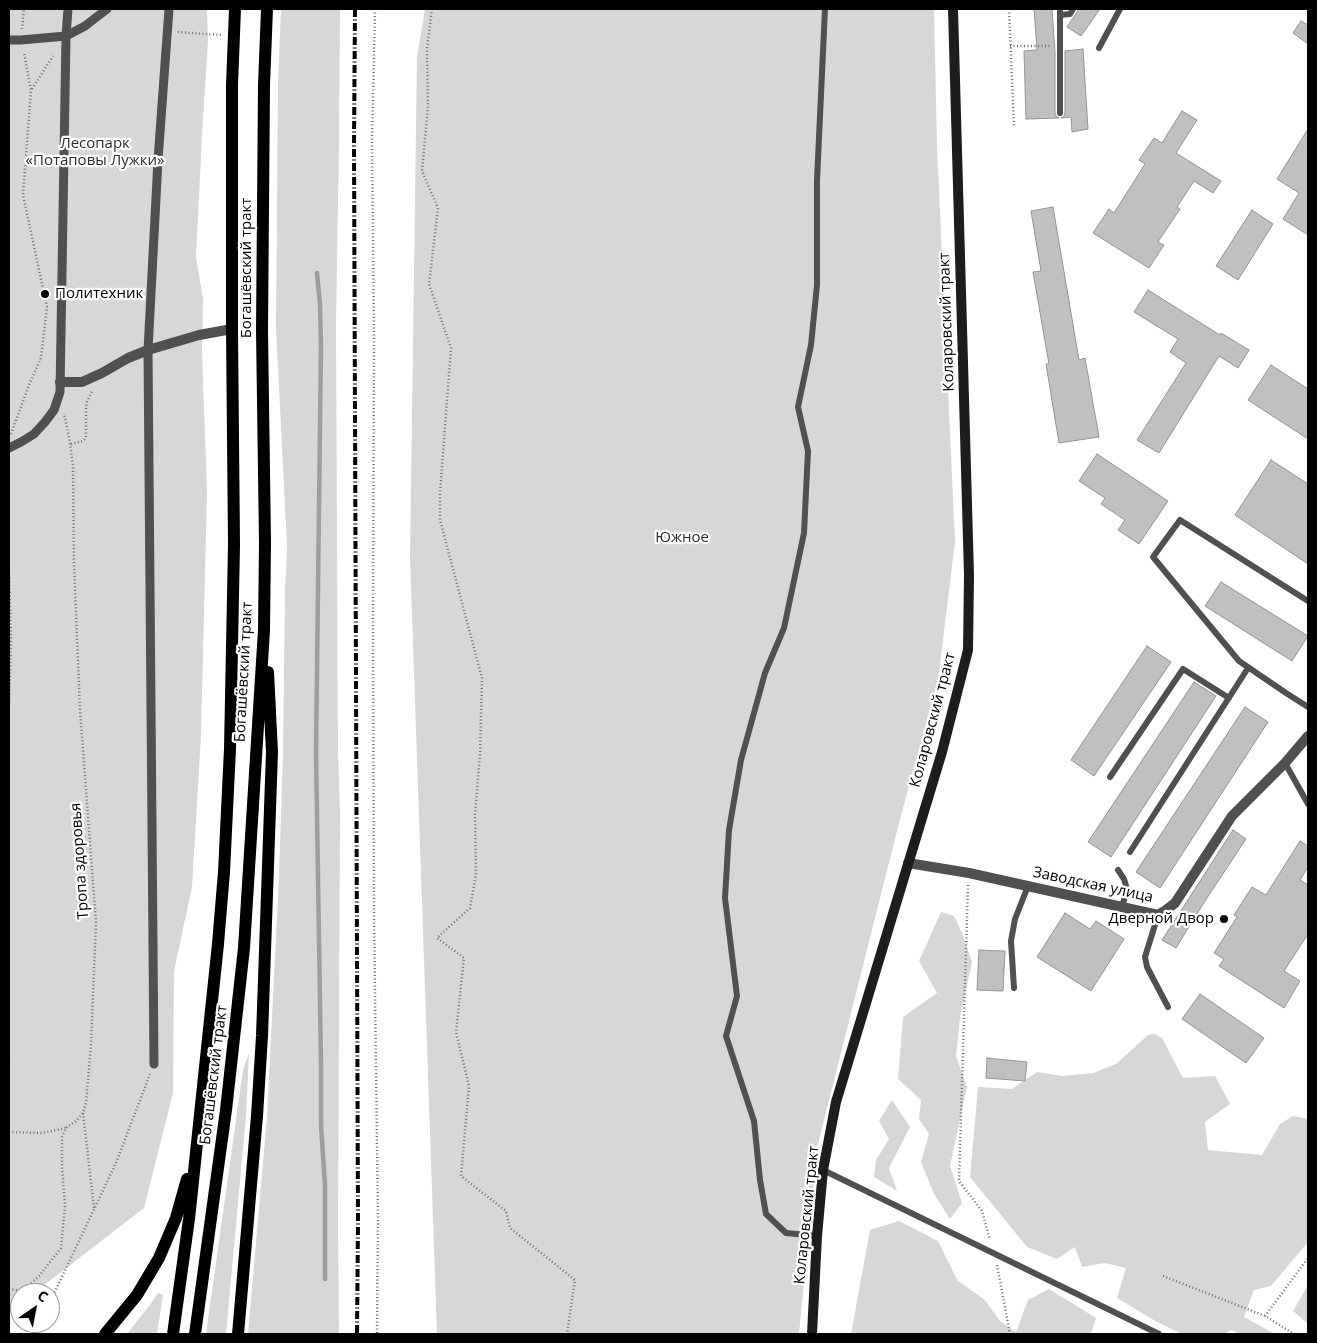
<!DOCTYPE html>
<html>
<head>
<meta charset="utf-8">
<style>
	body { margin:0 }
	#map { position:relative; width:1317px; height:1343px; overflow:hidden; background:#fff; font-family:"Open Sans",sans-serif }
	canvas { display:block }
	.frame { position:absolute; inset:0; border:10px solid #000; pointer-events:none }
	.north { position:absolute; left:10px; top:1283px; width:50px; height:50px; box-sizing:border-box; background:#fff; border:1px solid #999; border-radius:50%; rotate:33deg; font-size:14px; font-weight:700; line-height:20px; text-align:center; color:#000 }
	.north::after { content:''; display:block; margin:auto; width:18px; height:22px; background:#000; clip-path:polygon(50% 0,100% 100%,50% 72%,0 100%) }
</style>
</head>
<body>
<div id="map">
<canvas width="1317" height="1343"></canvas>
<div class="frame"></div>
<div class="north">С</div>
</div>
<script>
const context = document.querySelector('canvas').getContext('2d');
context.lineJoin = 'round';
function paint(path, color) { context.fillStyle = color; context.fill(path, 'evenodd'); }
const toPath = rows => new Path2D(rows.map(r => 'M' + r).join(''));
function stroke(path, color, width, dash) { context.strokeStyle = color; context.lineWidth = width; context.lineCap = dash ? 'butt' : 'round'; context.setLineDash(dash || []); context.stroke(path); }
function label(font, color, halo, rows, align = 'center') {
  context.font = font + ' "Open Sans",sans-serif'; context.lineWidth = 4.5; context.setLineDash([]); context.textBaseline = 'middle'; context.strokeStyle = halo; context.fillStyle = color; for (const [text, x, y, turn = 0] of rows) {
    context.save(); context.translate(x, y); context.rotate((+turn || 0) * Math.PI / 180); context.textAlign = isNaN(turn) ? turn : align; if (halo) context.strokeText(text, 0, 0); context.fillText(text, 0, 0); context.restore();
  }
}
paint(toPath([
	[9,9,207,9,208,40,202,136,196,257,203,299,202,351,207,492,201,735,192,887,174,971,173,1093,144,1208,34,1293,20,1293,20,1304,9,1312],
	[281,9,340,9,339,143,336,324,338,751,340,814,338,1225,339,1334,248,1334,267,1117,279,877,283,752,285,591,287,546,276,328,278,84],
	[425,9,934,9,937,146,955,542,938,680,899,823,817,1148,799,1334,437,1334,410,558,417,57],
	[941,912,954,916,962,933,972,962,960,1018,956,1056,967,1087,950,1166,962,1203,950,1219,934,1194,921,1162,929,1134,919,1119,921,1100,898,1079,903,1017,937,993,919,961],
	[1154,1034,1162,1038,1183,1078,1215,1076,1230,1104,1205,1122,1208,1150,1262,1155,1280,1124,1293,1116,1308,1119,1308,1242,1271,1286,1254,1290,1244,1317,1275,1334,1240,1334,1232,1330,1223,1334,1182,1334,1157,1322,1117,1298,1126,1268,1105,1263,1082,1267,1075,1247,1057,1259,1027,1247,970,1177,978,1087,1012,1089,1037,1072,1062,1076,1093,1073,1116,1064,1148,1035],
	[249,1053,246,1116,226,1334,206,1334,243,1070],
	[892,1100,910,1127,889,1168,897,1191,874,1177,876,1160,889,1139,879,1121],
	[899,1221,938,1241,958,1281,985,1300,1000,1321,1016,1332,1028,1300,1049,1289,1096,1318,1091,1334,851,1334,870,1230],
	[1308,1285,1308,1324,1293,1311],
	[158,1293,163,1295,157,1334,127,1334,149,1306]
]), '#d7d7d7');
stroke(toPath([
	[317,273,320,305,321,345,316,752,321,1064,321,1125,325,1186,325,1279]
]), '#9e9e9e', 4.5);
const building = toPath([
	[1034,9,1052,9,1055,52,1055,113,1056,116,1059,118,1026,119,1024,51,1037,50,1034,9],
	[1079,9,1100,9,1081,36,1067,27,1079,9],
	[1301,21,1308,25,1308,44,1293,33,1301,21],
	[1083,49,1088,129,1072,132,1071,117,1061,118,1064,116,1065,113,1065,51,1083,49],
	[1182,111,1197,120,1176,153,1221,181,1213,193,1194,181,1177,207,1180,209,1158,242,1164,245,1149,268,1093,233,1109,209,1114,213,1145,164,1139,160,1154,138,1162,143,1182,111],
	[1308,129,1308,235,1283,219,1299,193,1277,179,1308,129],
	[1053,207,1079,360,1085,358,1099,437,1059,443,1046,364,1049,364,1033,272,1041,271,1031,211,1053,207],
	[1252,210,1273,224,1238,280,1216,266,1252,210],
	[1148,290,1220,335,1221,333,1249,350,1238,368,1219,356,1159,453,1137,440,1186,363,1170,352,1178,339,1134,312,1148,290],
	[1271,365,1308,389,1308,439,1248,400,1271,365],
	[1097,454,1168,501,1139,544,1118,530,1125,520,1101,504,1105,498,1079,481,1097,454],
	[1271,460,1308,484,1308,564,1235,515,1271,460],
	[1221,582,1308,636,1292,661,1205,606,1221,582],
	[1147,646,1171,662,1094,776,1071,760,1147,646],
	[1194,682,1216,696,1111,857,1088,842,1194,682],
	[1245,707,1268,722,1160,888,1136,872,1245,707],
	[1233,830,1246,839,1205,901,1176,948,1162,940,1233,830],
	[1300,841,1308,846,1308,867,1300,880,1308,885,1308,934,1284,971,1300,981,1284,1008,1219,966,1224,959,1214,953,1237,917,1234,915,1252,887,1266,895,1300,841],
	[1065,913,1090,929,1096,921,1124,939,1091,991,1037,957,1065,913],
	[979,950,1005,951,1003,991,977,990,979,950],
	[1200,994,1264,1038,1246,1063,1182,1019,1200,994],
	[987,1058,1027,1062,1025,1081,986,1078,987,1058]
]);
paint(building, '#c0c0c0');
stroke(building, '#949494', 1);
stroke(toPath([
	[375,9,372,140,374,332,373,627,374,917,378,1219,377,1334],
	[432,9,427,49,428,107,422,171,438,208,429,284,451,348,440,493,440,520,482,678,480,754,475,815,476,875,470,908,437,938,464,958,456,1032,469,1086,461,1176,506,1211,510,1228,575,1280,567,1334],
	[1009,9,1014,126],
	[22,29,24,9],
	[178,32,222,35],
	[1010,46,1051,46],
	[32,89,53,56],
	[11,434,29,385,41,358,47,307,23,195,31,91,24,52],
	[71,444,83,441,86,438,86,408,87,402,92,391],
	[9,571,11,640,9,704],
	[968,885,959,1181,982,1211,990,1240],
	[9,1059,9,1067],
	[83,1113,94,1208],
	[9,1132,42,1133,66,1128],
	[997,1265,1010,1334],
	[1163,1276,1265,1316,1294,1334],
	[9,1289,22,1291],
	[21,1293,40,1275,61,1248,65,1206,62,1167,62,1136,67,1127,75,1122,83,1113,86,1103,91,1045,96,922,80,710,74,564,73,466,69,437,64,413],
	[50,1302,116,1163,150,1074],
	[9,1304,20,1294],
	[1265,1316,1308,1258],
	[23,1334,32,1323]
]), '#727272', 2.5, [1, 2.5]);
stroke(toPath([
	[1060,15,1070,14,1073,9],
	[1099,48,1120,9],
	[1060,113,1060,9],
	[1308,601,1180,520,1153,557,1239,661,1286,693,1308,707],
	[1285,763,1308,804],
	[1110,777,1183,669,1229,698],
	[1130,852,1248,668],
	[1118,870,1124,879,1127,889,1122,907],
	[1158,915,1145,957,1147,967,1168,1007],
	[1014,988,1011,941,1015,919,1028,886],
	[823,1170,1159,1334],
	[817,1236,786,1233,766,1214,760,1180,754,1121,726,1036,737,996,725,898,729,830,741,760,765,673,784,628,804,533,808,451,798,407,811,345,817,285,817,180,825,9]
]), '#505050', 6);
stroke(toPath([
	[9,40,21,40,66,36,85,26,107,9],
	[9,448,21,442,34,434,45,422,54,410,60,392,66,36,68,9],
	[154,1064,148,350,158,160,169,9]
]), '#505050', 9);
stroke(toPath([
	[60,382,82,382,102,373,128,358,148,350,199,335,232,329],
	[908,863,969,873,1158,915,1166,910,1175,903,1232,816,1285,763,1308,736]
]), '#505050', 10);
stroke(toPath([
	[812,1334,817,1236,823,1170,836,1102,942,752,968,650,969,575,953,9]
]), '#1d1d1d', 10);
stroke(toPath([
	[105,1334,137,1295,159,1258,176,1218,187,1179],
	[173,1334,189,1219,218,944,224,872,230,749,234,545,232,329,232,85,235,9],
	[195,1334,226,1110,244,948,264,630,265,543,262,330,264,85,267,9],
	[238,1334,257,1116,262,1036,272,752,268,672]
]), '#000', 12);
stroke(toPath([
	[355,9,354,145,358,1221,357,1334]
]), '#000', 4, [8, 2.5, 1, 2.5]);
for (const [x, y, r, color] of [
	[45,294,5,"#000"],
	[1224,919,5,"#000"]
]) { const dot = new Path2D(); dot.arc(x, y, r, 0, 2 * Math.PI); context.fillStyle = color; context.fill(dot); stroke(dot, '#fff', 2); }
label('15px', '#2e2e2e', '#fff', [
	["Лесопарк",95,144],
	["«Потаповы Лужки»",95,161],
	["Южное",682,538]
]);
label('15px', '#000', '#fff', [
	["Богашёвский тракт",247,268,-90],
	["Коларовский тракт",947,322,-92],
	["Богашёвский тракт",244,672,-87],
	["Коларовский тракт",933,720,-75],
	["Тропа здоровья",80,861,-94],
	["Заводская улица",1093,885,12],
	["Богашёвский тракт",214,1075,-83],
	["Коларовский тракт",807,1215,-84]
]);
label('15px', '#000', '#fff', [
	["Политехник",55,294],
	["Дверной Двор",1214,919,"right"]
], 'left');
</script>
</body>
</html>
